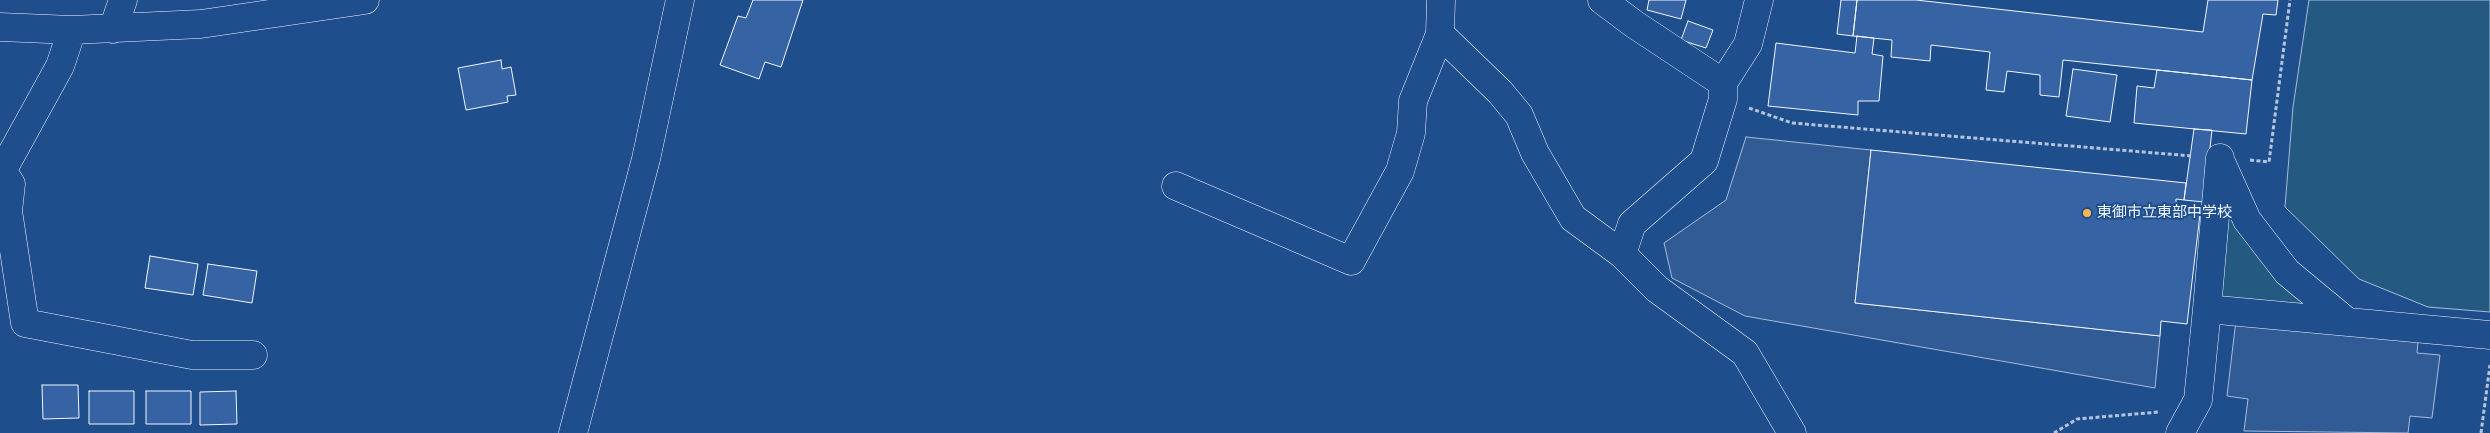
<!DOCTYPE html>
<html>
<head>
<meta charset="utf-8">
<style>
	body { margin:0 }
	canvas { display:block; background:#1f4e8c }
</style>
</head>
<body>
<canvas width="2490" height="433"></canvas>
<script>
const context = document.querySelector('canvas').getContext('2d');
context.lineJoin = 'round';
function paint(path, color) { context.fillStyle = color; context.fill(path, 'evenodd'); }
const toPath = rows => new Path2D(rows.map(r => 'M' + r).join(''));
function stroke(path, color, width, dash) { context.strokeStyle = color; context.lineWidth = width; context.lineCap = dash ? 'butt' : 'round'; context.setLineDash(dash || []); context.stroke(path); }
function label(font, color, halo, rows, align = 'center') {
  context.font = font + ' "Fira Sans Condensed","Noto Sans JP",sans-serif'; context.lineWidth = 4; context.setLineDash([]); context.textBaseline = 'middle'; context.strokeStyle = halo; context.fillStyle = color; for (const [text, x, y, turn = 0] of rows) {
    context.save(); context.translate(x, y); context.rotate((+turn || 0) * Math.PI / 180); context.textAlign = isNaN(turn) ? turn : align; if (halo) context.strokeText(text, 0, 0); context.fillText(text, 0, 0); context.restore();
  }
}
const green = toPath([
	[2309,0,2490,0,2490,312,2428,307,2359,279,2285,207,2293,107,2309,0],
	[2220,158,2247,220,2345,320,2207,309,2220,158]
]);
paint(green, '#245a82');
stroke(green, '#a8bbd7', 1);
const parking = toPath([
	[1746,137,1871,150,1855,303,2160,336,2155,388,1745,316,1672,278,1664,243,1726,200,1746,137],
	[2236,320,2418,341,2417,353,2440,355,2432,418,2410,416,2408,433,2244,431,2248,399,2227,396,2236,320]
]);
paint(parking, '#305b95');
stroke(parking, '#a8bbd7', 1);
const building = toPath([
	[753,0,803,0,781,67,765,62,759,79,720,65,738,16,746,18,753,0],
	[1649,0,1686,0,1681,19,1647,10,1649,0],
	[1841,0,1857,0,1853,36,1837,34,1841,0],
	[1857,0,1916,0,2203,32,2208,0,2278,0,2276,15,2263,14,2252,80,2063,60,2059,97,2040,95,2040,75,2007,71,2004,92,1986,90,1990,52,1931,45,1930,61,1891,57,1892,40,1853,36,1857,0],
	[1688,21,1713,30,1706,48,1681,40,1688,21],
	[1857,36,1874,38,1872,54,1883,56,1879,101,1858,101,1858,115,1768,106,1776,43,1855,53,1857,36],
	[501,60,502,69,511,67,516,95,507,96,508,102,466,110,458,68,501,60],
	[2073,69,2117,75,2110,122,2066,116,2073,69],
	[2157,70,2252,80,2246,134,2134,123,2137,86,2154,88,2157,70],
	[2194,129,2212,130,2204,202,2184,200,2194,129],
	[1871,150,2186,183,2184,200,2176,199,2176,211,2200,214,2187,324,2161,321,2160,336,1855,303,1871,150],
	[150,256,198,264,193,295,145,288,150,256],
	[208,264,257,271,252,303,203,295,208,264],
	[42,385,78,385,79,418,43,419,42,385],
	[89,391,134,391,134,424,89,424,89,391],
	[146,391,191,391,191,424,146,424,146,391],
	[236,391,237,424,200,425,200,392,236,391]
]);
paint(building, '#3563a3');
stroke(building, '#f2f6ff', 1);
const minor = toPath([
	[1602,0,1634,24,1723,83],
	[0,27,72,30,201,24,365,0],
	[113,29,123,0],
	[1440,34,1500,92,1519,115,1535,153,1573,218,1622,254,1657,289,1745,353,1792,433],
	[2220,158,2207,309,2490,335],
	[2221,162,2247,220,2287,272,2345,320],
	[3,172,11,184,8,211,25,323,192,355,253,355],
	[0,175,60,66,72,30],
	[1176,186,1351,261,1400,171,1411,133,1413,101,1440,34,1441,0],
	[1622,254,1632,224,1704,161,1723,99,1723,83,1748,44,1759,0],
	[573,433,646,159,680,0],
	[2180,433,2198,400,2207,309]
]);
stroke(minor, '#f2f6ff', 29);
stroke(toPath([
	[1749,108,1792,123,2192,156],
	[2250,160,2269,162,2290,0],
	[2054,433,2077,419,2159,412],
	[2481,433,2490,365]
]), '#b3c4dc', 3, [4, 2.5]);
stroke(minor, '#1f4e8c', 28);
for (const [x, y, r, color] of [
	[2087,213,5,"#ffb74d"]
]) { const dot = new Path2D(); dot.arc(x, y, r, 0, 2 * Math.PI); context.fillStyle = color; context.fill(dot); stroke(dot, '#1f4e8c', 2); }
label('15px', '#f2f6ff', '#1f4e8c', [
	["東御市立東部中学校",2097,213]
], 'left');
</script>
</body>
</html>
